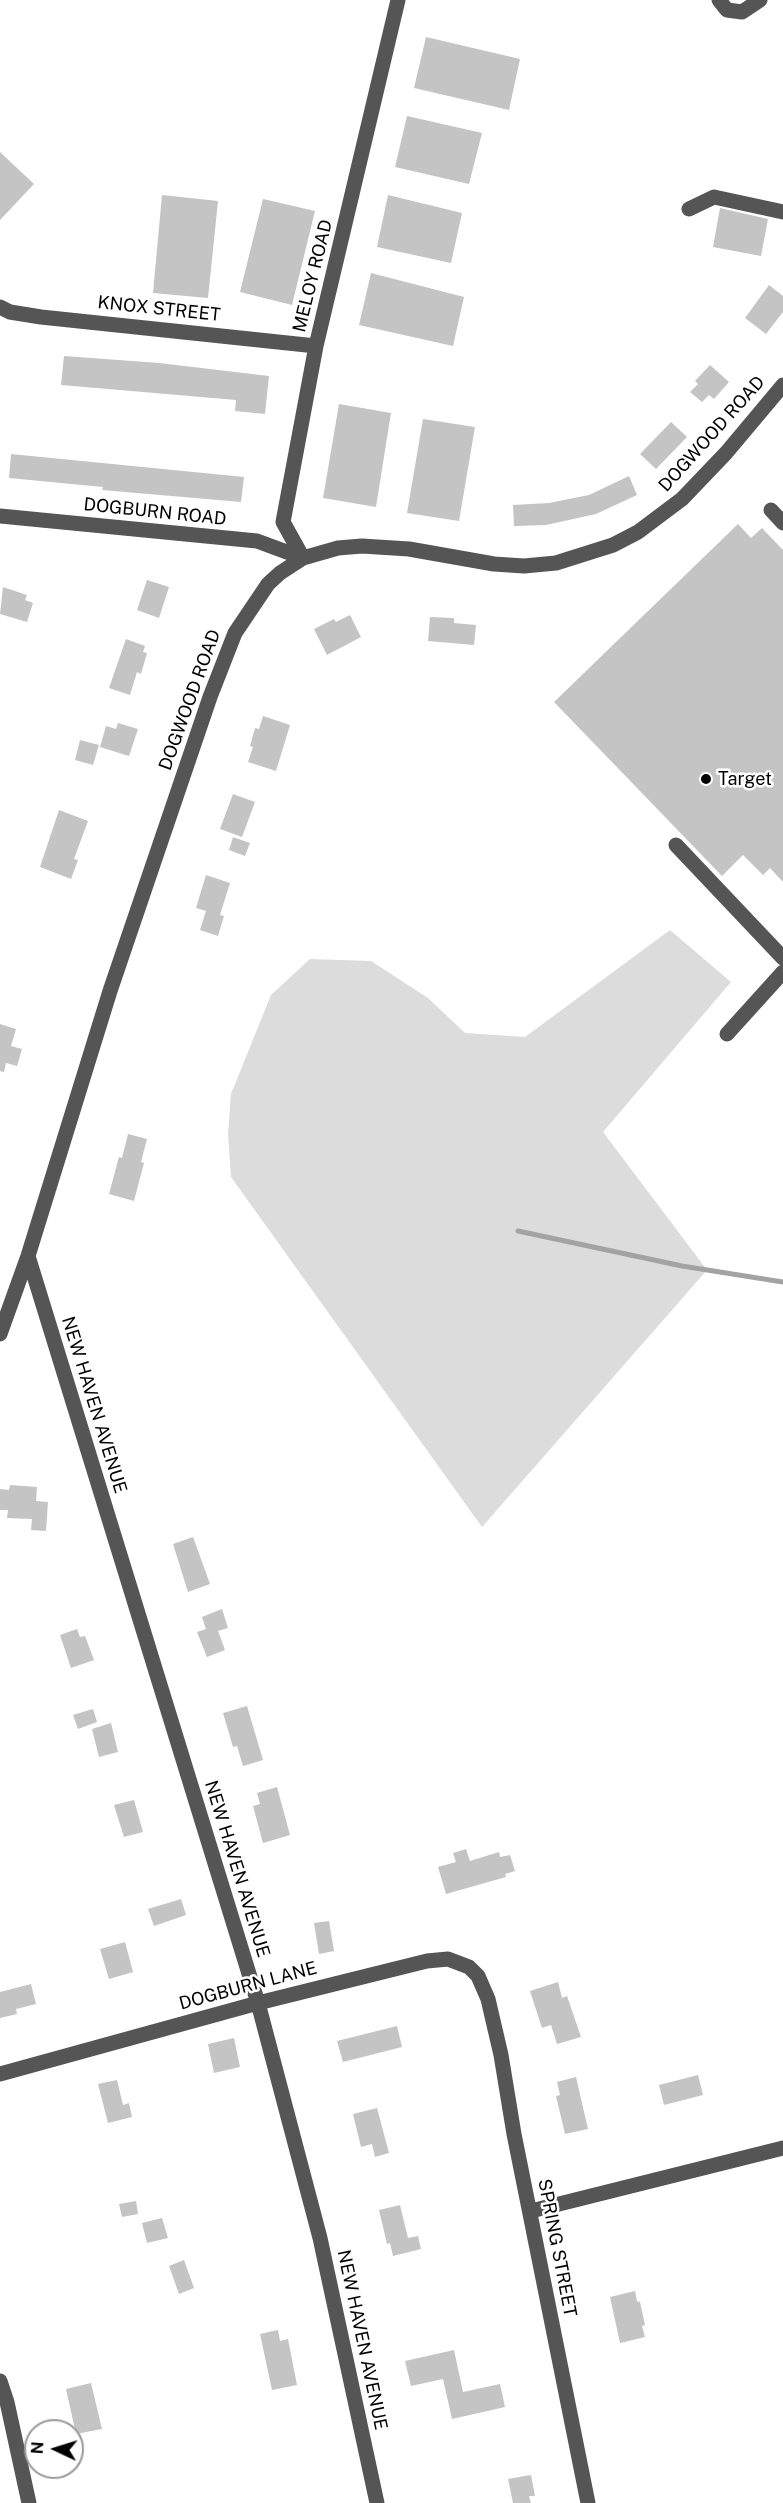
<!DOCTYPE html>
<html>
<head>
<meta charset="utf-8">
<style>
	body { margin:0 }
	#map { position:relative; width:783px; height:2503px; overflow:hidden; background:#fff; font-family:"Public Sans",sans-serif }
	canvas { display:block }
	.north { position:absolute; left:24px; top:2419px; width:60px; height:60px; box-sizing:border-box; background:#fff; border:2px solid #999; border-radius:50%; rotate:274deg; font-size:16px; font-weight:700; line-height:24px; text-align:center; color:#000 }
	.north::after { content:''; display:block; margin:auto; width:21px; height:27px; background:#000; clip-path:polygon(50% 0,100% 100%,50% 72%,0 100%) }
</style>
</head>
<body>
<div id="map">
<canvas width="783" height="2503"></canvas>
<div class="north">N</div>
</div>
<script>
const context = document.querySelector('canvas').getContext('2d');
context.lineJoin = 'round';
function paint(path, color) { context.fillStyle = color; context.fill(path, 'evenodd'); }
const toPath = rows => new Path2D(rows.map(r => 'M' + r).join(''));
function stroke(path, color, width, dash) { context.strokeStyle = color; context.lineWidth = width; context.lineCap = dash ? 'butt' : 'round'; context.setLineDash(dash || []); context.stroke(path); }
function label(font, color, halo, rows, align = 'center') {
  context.font = font + ' "Public Sans",sans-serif'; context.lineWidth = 5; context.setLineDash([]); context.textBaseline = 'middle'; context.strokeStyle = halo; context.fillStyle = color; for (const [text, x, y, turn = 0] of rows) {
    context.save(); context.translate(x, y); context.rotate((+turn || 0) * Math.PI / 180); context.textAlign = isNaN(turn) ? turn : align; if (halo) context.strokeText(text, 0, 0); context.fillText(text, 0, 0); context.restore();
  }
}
paint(toPath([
	[670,930,731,982,603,1132,707,1270,482,1527,231,1177,228,1134,231,1094,271,995,310,959,371,961,428,998,465,1033,525,1037]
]), '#dcdcdc');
stroke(toPath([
	[518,1231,682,1266,783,1282]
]), '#a3a3a3', 5);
paint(toPath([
	[426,37,520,59,509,110,414,88],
	[407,116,482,133,469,184,395,167],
	[0,152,34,184,0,220],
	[162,195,218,201,208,298,153,293],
	[388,195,462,213,451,263,377,247],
	[263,199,315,211,292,305,240,292],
	[720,208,768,219,761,256,713,247],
	[371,273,464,297,453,346,359,325],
	[769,285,783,296,783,312,766,334,745,318],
	[64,356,159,363,269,376,265,414,235,411,236,400,61,385],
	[710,365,729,382,714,399,709,395,702,402,690,392,698,384,695,381],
	[339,404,391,413,376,507,323,498],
	[423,419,475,427,459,521,407,513],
	[671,422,687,437,656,469,640,454],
	[11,454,244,477,241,502,102,490,103,487,9,478],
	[629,476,637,495,596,514,546,525,514,526,513,505,549,503,589,495],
	[738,524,751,538,762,528,783,550,783,882,770,868,763,875,743,855,722,876,554,702],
	[147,580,169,587,159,618,137,610],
	[3,587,27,595,25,600,33,603,27,622,0,614],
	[350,615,361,637,327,655,314,629,334,619,336,622],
	[430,617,454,618,454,623,476,625,474,645,428,641],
	[126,639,145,646,143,652,147,653,141,674,137,672,130,695,109,688],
	[263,716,290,725,276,771,248,762,253,747,250,746,255,728,259,729],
	[118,723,138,729,129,756,100,747,106,726,116,729],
	[80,740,99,745,93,765,75,760],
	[233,794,255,802,242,837,220,829],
	[59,810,88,821,74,859,78,860,71,879,40,867],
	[233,837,250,843,245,856,229,850],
	[206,875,230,883,220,915,224,916,218,936,200,930,206,911,196,908],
	[0,1024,16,1029,11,1046,22,1049,17,1066,6,1063,4,1072,0,1071],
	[128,1134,147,1139,141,1162,144,1163,134,1201,109,1194,119,1157,122,1158],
	[10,1485,37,1487,36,1501,48,1502,46,1531,31,1530,32,1519,7,1518,8,1510,0,1510,0,1489,9,1490],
	[193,1537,210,1584,188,1592,173,1544],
	[222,1609,228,1628,218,1631,225,1650,207,1657,197,1632,206,1629,202,1617],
	[77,1629,80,1637,85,1636,94,1660,71,1668,60,1635],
	[247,1706,263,1760,243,1766,237,1746,233,1747,223,1713],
	[93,1709,97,1722,78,1729,73,1715],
	[111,1723,118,1752,99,1757,92,1729],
	[277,1787,290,1835,263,1843,253,1806,260,1804,257,1793],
	[134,1800,143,1832,124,1837,114,1805],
	[466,1849,470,1861,499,1852,500,1857,510,1855,515,1871,505,1874,506,1877,446,1894,438,1867,456,1862,453,1853],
	[181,1899,186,1915,154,1926,148,1909],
	[329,1921,334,1951,319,1954,314,1923],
	[125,1942,133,1972,109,1979,100,1949],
	[558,1982,562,1998,567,1996,581,2037,557,2044,551,2025,542,2028,530,1991],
	[31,1984,36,2004,16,2009,17,2014,0,2018,0,1992],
	[397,2026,402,2047,343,2062,337,2041],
	[234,2038,240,2067,214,2073,208,2044],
	[698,2075,703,2095,664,2105,659,2085],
	[576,2077,588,2129,565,2134,556,2096,560,2095,557,2082],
	[117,2080,123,2105,129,2103,132,2117,108,2123,98,2084],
	[377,2108,389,2153,375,2157,372,2144,361,2147,353,2114],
	[136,2201,138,2214,122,2217,119,2204],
	[400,2205,408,2238,418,2236,421,2249,393,2256,390,2243,387,2244,379,2210],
	[162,2218,168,2238,147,2243,142,2223],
	[184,2260,194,2288,179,2294,169,2266],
	[635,2291,637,2301,640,2302,645,2325,642,2326,645,2337,620,2343,610,2297],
	[278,2330,280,2341,288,2339,297,2385,272,2390,260,2334],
	[454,2350,463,2392,500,2384,505,2407,452,2419,443,2379,411,2386,405,2361],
	[91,2383,102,2429,76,2434,66,2389],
	[531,2475,535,2496,529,2496,531,2503,513,2503,508,2479]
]), '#c4c4c4');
stroke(toPath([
	[719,0,727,10,742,12,760,0],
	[689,209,714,197,783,212],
	[0,307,10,312,41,317,316,346],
	[771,510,783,523],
	[0,516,257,541,303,558],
	[303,558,283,522,316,346,398,0],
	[676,845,783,958],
	[727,1034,783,972],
	[28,1256,258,2003,320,2238,377,2503],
	[0,1334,28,1256,110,991,210,697,235,633,268,584,280,573,303,558,338,548,362,546,409,549,494,564,524,566,556,563,613,545,638,532,682,499,726,453,783,385],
	[0,2074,258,2003,427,1961,448,1959,469,1967,478,1976,488,1999,501,2055,514,2134,588,2503],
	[531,2211,783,2148],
	[0,2381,7,2402,29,2503]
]), '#555', 15);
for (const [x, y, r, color] of [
	[706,779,6,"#000"]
]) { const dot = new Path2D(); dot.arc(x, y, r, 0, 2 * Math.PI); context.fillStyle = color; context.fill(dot); stroke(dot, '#fff', 2); }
label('18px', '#000', '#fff', [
	["MELOY ROAD",313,276,-76],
	["KNOX STREET",159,309,6],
	["DOGWOOD ROAD",712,434,-48],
	["DOGBURN ROAD",155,512,6],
	["DOGWOOD ROAD",190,700,-70],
	["NEW HAVEN AVENUE",94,1405,73],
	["NEW HAVEN AVENUE",237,1869,73],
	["DOGBURN LANE",248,1986,-15],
	["SPRING STREET",557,2248,79],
	["NEW HAVEN AVENUE",362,2340,78]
]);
label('18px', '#000', '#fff', [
	["Target",718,779]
], 'left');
</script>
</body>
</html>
